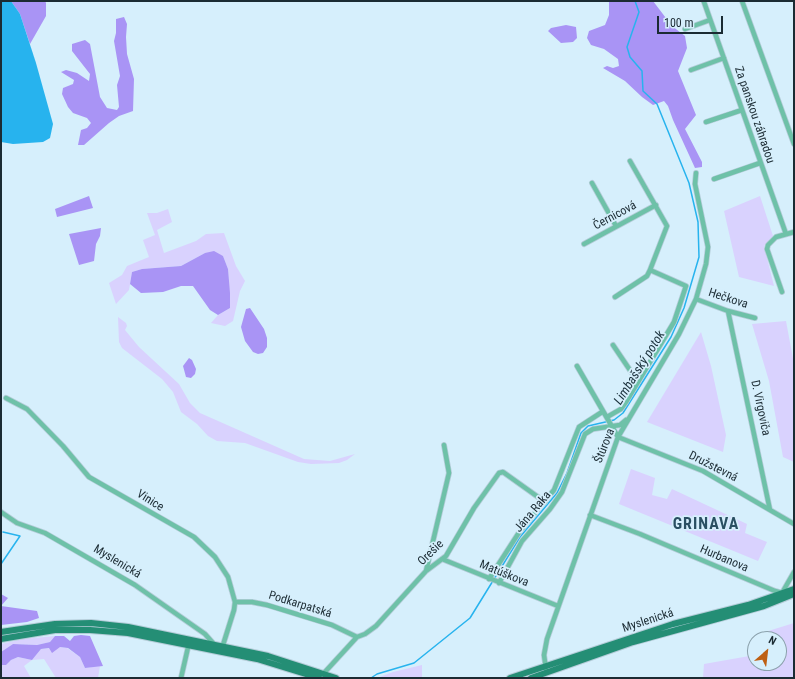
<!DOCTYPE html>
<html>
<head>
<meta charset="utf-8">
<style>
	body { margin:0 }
	#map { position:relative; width:795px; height:679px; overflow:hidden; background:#d6effc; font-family:"Roboto Condensed",sans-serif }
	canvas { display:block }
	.frame { position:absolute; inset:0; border:2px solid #1b2b33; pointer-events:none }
	.north { position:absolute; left:747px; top:631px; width:40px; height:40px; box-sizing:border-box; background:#d6effc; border:1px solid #8ba1ac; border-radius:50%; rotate:28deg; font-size:11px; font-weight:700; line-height:16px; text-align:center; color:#1b2b33 }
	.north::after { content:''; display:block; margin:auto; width:14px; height:18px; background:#be6014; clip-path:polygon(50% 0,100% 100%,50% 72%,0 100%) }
	.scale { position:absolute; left:657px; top:16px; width:66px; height:18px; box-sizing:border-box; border:2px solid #1b2b33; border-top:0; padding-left:5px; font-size:12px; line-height:14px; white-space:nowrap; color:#1b2b33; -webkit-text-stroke:3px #d6effc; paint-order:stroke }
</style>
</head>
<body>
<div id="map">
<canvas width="795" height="679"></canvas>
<div class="frame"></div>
<div class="north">N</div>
<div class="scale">100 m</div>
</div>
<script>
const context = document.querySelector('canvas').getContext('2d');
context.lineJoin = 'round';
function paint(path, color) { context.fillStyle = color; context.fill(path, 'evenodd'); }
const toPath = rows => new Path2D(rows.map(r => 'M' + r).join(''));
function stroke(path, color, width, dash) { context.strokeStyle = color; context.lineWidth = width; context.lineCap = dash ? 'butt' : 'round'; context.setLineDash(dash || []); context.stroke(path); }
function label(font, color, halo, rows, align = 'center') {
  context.font = font + ' "Roboto Condensed",sans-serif'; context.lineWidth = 3.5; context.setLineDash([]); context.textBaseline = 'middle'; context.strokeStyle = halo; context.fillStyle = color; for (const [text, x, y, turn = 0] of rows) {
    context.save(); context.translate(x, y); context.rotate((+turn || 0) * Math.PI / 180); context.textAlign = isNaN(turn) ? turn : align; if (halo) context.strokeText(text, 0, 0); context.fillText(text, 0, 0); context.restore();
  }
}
paint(toPath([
	[760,196,773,236,764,246,774,286,739,277,724,211],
	[168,209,172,222,157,230,164,253,196,241,206,234,224,233,236,266,245,281,240,291,233,321,225,326,211,323,218,315,230,308,228,269,223,256,205,253,181,266,142,269,132,272,129,290,116,304,109,283,122,275,127,266,149,257,143,240,155,235,147,213,157,213],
	[118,317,126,323,127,326,125,330,139,347,179,384,190,403,200,413,304,459,330,461,355,454,347,460,339,463,311,464,298,462,245,443,217,441,208,436,197,424,181,412,173,392,162,379,122,348,119,342],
	[786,321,794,364,794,462,783,457,769,381,752,324],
	[701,332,711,366,726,435,723,452,647,422],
	[631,469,655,478,652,495,667,499,672,489,747,524,745,533,767,542,758,561,619,504],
	[794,623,794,678,703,678,704,664,755,655,755,663,779,663,779,639,767,639,765,632],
	[55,636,50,642,37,645,13,644,1,652,1,644,23,639],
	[60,647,67,648,80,657,85,668,100,666,98,678,56,678,44,659,32,660,24,666,31,678,1,678,1,665,6,665,11,660,18,657,32,660,41,649],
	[422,665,422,678,377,678,393,672]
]), '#d9d2fe');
paint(toPath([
	[11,1,45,1,46,3,46,16,30,44,20,14],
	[609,1,653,1,672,26,685,36,687,48,678,71,696,115,685,129,702,162,702,167,695,168,673,120,668,106,664,101,653,105,642,97,625,81,603,68,607,66,613,68,619,66,618,59,604,49,591,45,587,38,589,31,605,25,609,15],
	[124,17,127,24,126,37,127,54,134,79,133,111,119,116,109,123,84,145,78,145,81,130,87,128,91,123,87,118,73,113,68,107,62,94,63,88,73,84,74,80,61,72,66,70,77,73,89,81,90,74,72,51,72,44,85,40,90,44,100,97,107,108,117,110,119,107,117,85,120,76,114,41,116,33,116,19],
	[566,25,576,27,577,38,573,42,561,43,548,31,551,28],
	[89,196,93,208,57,217,55,209],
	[101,228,100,236,96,244,94,261,79,265,69,234],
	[214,251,223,256,228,269,230,293,230,308,218,315,210,310,193,286,181,286,163,292,141,293,130,284,132,272,142,269,181,266,205,253],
	[250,308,264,329,267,338,267,347,263,353,258,354,253,352,245,341,241,327,246,309],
	[189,358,192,360,196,369,195,374,191,378,186,377,183,366],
	[1,594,8,598,1,606,37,611,39,618,27,622,1,625],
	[81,635,90,636,103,666,85,668,80,657,68,648,60,647,52,653,49,648,41,649,32,660,18,657,11,660,6,665,1,665,1,652,13,644,37,645,50,642,55,636,64,636,70,641,74,636]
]), '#a994f5');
paint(toPath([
	[1,1,11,1,20,14,36,63,53,124,50,138,43,142,13,144,1,142]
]), '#27b3ee');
stroke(toPath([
	[1,564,20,536,3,532],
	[371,678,377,674,414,663,470,618,520,537,557,493,567,473,581,433,588,426,614,420,623,413,671,337,684,308,699,257,698,222,689,183,657,104,643,91,642,71,630,57,627,47,639,12,635,1]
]), '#27b3ee', 1.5);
const minor = toPath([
	[742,1,794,144],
	[704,2,786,234],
	[685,29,710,20],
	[691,70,724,58],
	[706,122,742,110],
	[630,161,667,226,650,270],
	[714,179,760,163],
	[592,183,616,226],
	[584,244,656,205],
	[782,292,767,249,768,245,776,237,794,232],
	[696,299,728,311,755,318],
	[728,311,770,510],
	[613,345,638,382],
	[577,366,618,437],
	[6,398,27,409,63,446,89,477,194,537,215,557,228,577,235,602,234,610,223,645],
	[607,417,621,409,626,402,674,322,686,286,650,270,647,276,615,297],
	[618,437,703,471,794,524],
	[1,512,17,523,45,533,135,585,205,634,213,643],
	[590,515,640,534,775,591,782,593,794,572],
	[442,559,558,606],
	[426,571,449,473,444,445],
	[489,579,520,531,554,490,579,427,602,412],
	[499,583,522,541,550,509,562,492,585,434,593,429,620,425,626,420],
	[235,602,252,602,267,605,332,625,357,637],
	[546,669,544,655,547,639,618,437,679,334,696,299,706,264,708,247,695,184,696,173],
	[324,673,357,637,365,634,376,626,426,571,446,556,474,508,499,473,503,472,545,502],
	[181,678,189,643]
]);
const major = toPath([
	[1,632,55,624,91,623,128,627,268,656,336,678],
	[1,639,55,630,90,630,128,633,257,659,319,678],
	[510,678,673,624,748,605,794,589],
	[531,678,633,642,764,606,794,594]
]);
stroke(minor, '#b4ccd8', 6);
stroke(major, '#b4ccd8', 8);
stroke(minor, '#6ec1a8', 4.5);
stroke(major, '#248e75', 6);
label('12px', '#1b2b33', '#d6effc', [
	["Za panskou záhradou",754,115,71],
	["Černicová",615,216,-28],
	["Hečkova",728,299,18],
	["D. Virgoviča",760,408,78],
	["Štúrova",605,446,-68],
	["Družstevná",713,467,27],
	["Vinice",150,501,32],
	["Jána Raka",533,512,-50],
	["Orešie",431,553,-44],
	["Hurbanova",724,559,23],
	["Myslenická",117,562,31],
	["Matúškova",504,574,22],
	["Podkarpatská",300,605,17],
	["Myslenická",648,621,-18]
]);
label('italic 13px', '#192f3a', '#d6effc', [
	["Limbašský potok",640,368,-58]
]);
context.letterSpacing = '1px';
label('bold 16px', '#2a4f62', '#d6effc', [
	["GRINAVA",706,525]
]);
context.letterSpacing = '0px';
</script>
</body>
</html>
